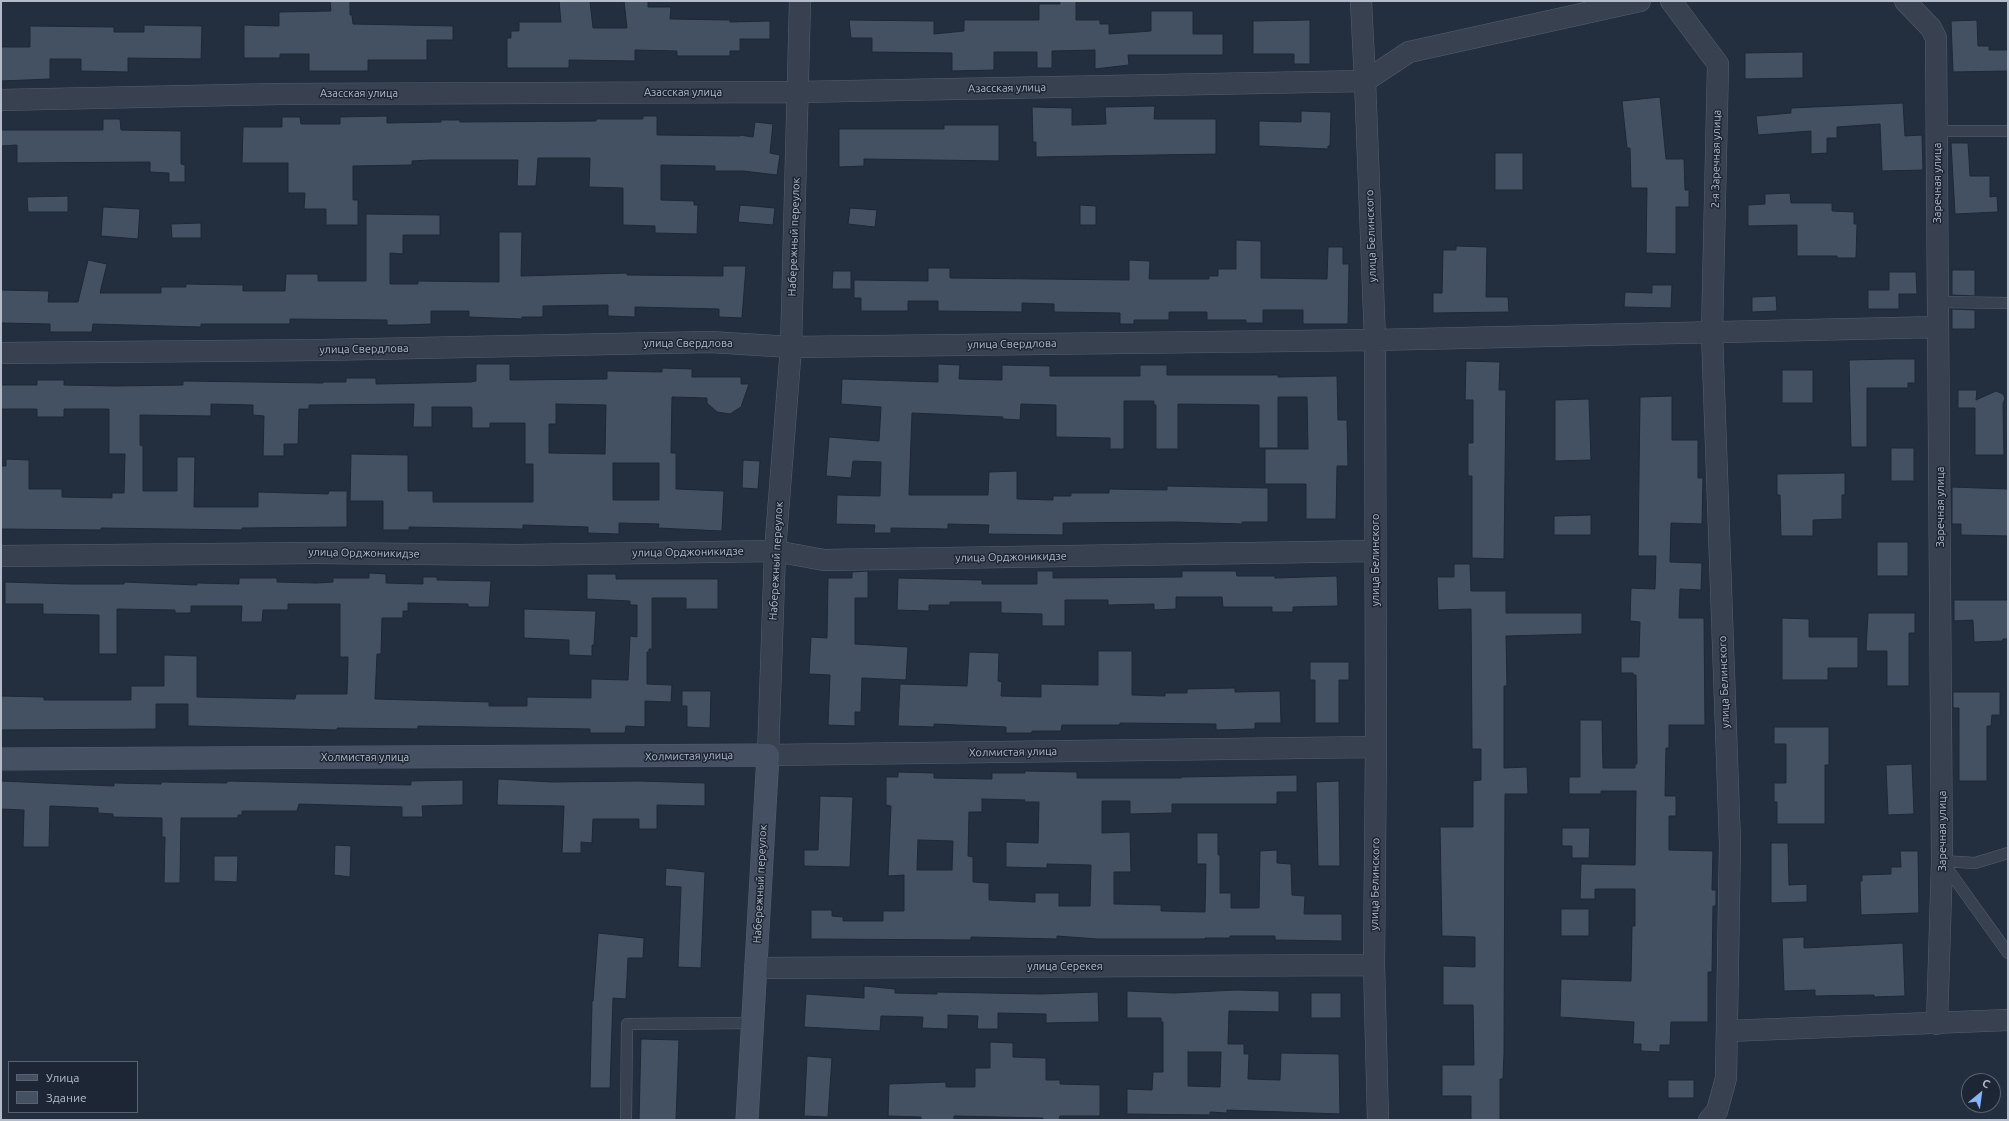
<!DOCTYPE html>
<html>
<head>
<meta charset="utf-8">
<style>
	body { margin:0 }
	#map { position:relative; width:2009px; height:1121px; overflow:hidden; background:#232f3f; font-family:Ubuntu,sans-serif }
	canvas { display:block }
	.frame { position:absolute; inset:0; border:2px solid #b4bcca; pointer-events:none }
	.legend { position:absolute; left:8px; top:1061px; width:130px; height:52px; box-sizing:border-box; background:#1c2634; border:1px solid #596270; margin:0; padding:5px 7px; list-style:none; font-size:12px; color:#b4bcca }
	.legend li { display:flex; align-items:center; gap:8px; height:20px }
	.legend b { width:20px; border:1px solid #596270 }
	.north { position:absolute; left:1961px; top:1073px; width:40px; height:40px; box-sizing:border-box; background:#1c2634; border:1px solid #596270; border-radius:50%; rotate:29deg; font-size:11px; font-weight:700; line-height:16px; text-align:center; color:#b4bcca }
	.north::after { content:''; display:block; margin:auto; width:14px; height:18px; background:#86b5fc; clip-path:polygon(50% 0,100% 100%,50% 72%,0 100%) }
</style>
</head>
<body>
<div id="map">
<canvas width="2009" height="1121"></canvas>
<div class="frame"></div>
<ul class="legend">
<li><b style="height:5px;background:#455062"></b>Улица</li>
<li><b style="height:11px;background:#445163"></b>Здание</li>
</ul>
<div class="north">С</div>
</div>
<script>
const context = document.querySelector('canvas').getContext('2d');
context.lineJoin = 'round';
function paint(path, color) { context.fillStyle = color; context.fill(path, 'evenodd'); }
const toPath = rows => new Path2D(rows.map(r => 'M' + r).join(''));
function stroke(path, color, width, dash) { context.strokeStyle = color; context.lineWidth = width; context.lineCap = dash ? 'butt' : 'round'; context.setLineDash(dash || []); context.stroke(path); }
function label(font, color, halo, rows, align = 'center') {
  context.font = font + ' Ubuntu,sans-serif'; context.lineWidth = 3; context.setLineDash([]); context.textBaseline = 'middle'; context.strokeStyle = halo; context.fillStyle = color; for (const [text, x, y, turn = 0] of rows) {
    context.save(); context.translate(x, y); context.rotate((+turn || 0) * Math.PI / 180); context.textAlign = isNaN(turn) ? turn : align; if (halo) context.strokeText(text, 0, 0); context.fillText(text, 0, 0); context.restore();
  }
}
const building = toPath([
	[330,1,350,1,350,15,352,15,353,24,453,26,453,40,427,40,427,60,368,60,368,71,309,71,309,54,280,54,280,58,244,58,244,25,279,26,279,12,331,11,330,1],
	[559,1,590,1,593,28,627,28,624,1,648,1,648,7,671,7,670,19,730,20,730,22,770,21,770,39,740,39,740,51,730,51,730,56,677,56,677,51,635,50,635,61,569,60,569,68,507,68,507,38,511,38,511,31,519,31,519,22,561,22,559,1],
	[1060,1,1076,1,1076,20,1100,20,1100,24,1109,24,1109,34,1151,31,1151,11,1193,11,1193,34,1223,34,1223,55,1128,55,1129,65,1095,69,1095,50,1052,51,1052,68,1037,68,1037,52,994,52,994,70,952,71,952,53,872,52,872,38,851,38,849,20,934,21,934,34,964,31,964,20,1039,20,1039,4,1060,4,1060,1],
	[1310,20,1310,64,1294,64,1294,54,1253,54,1253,21,1310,20],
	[1977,20,1978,46,1989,46,1989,50,2008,50,2008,71,1953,72,1951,21,1977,20],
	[144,25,202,26,201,59,128,58,128,72,81,71,81,59,50,59,50,79,1,81,1,47,30,47,30,26,114,27,114,32,144,32,144,25],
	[1803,52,1803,78,1745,79,1745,53,1803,52],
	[1660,97,1666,159,1684,159,1685,190,1689,190,1689,207,1676,207,1676,254,1646,253,1647,188,1631,188,1630,148,1627,148,1622,101,1660,97],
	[1903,103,1905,136,1922,135,1923,170,1882,171,1880,124,1837,127,1837,138,1827,138,1827,153,1811,154,1811,131,1758,135,1756,116,1791,113,1791,108,1903,103],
	[1155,106,1154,119,1216,119,1216,154,1036,157,1036,142,1033,142,1032,107,1072,108,1072,125,1106,124,1105,107,1155,106],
	[1301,111,1331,112,1330,146,1328,146,1328,149,1259,146,1259,121,1301,122,1301,111],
	[387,116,387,123,441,122,441,120,460,120,460,122,596,121,596,119,643,119,643,116,657,116,657,135,740,136,740,135,753,137,755,122,773,124,770,153,780,155,777,175,743,171,715,171,715,166,661,165,661,200,694,201,694,205,698,205,697,234,655,233,655,226,623,225,623,188,589,187,590,158,538,158,536,186,517,186,518,160,430,160,412,161,412,165,353,166,353,200,358,200,358,225,326,225,326,209,304,209,305,193,288,193,288,163,242,163,243,127,282,127,282,117,300,117,301,124,340,124,340,117,387,116],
	[103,119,120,119,121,130,181,131,181,164,185,165,185,182,169,182,169,173,150,172,150,162,17,163,17,145,1,146,1,130,103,130,103,119],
	[944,125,999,125,999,161,864,159,864,166,839,167,839,129,944,129,944,125],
	[1951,143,1968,143,1970,176,1990,176,1990,197,1997,196,1998,212,1955,214,1951,143],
	[1495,153,1523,153,1523,190,1495,190,1495,153],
	[1790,193,1791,203,1832,203,1832,211,1854,212,1854,224,1857,224,1856,258,1837,258,1837,256,1797,256,1797,225,1748,226,1748,205,1765,204,1765,194,1790,193],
	[68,196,68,212,28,212,27,197,68,196],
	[740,205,775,208,773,225,738,222,740,205],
	[1080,205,1096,206,1096,225,1080,225,1080,205],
	[103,207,140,209,138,239,101,236,103,207],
	[850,208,877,210,875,227,848,224,850,208],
	[366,214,440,215,440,235,403,235,403,254,390,253,390,284,418,284,418,281,499,282,499,232,522,232,521,276,627,273,627,275,723,276,723,266,746,266,742,318,719,317,719,309,635,307,635,317,608,316,608,305,543,306,543,317,522,317,522,319,469,317,469,311,431,311,431,324,405,325,387,325,387,320,290,319,290,324,201,324,201,327,93,324,92,332,50,332,50,324,1,323,1,290,49,291,48,302,78,302,88,260,107,264,100,293,161,293,161,287,186,287,186,284,243,285,243,291,285,291,286,274,318,274,318,281,366,281,366,214],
	[201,223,201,238,172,238,171,224,201,223],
	[1236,240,1261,241,1261,278,1327,279,1328,247,1343,247,1343,264,1349,264,1348,324,1303,324,1303,310,1263,310,1263,323,1246,323,1246,320,1207,320,1207,312,1169,312,1169,320,1134,320,1134,324,1120,324,1120,313,1054,312,1054,304,1022,303,1022,312,938,311,938,301,908,301,908,311,861,311,861,298,854,298,854,280,928,281,928,268,950,268,950,278,1129,280,1129,260,1150,261,1149,279,1209,279,1209,276,1218,276,1218,269,1236,269,1236,240],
	[1456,246,1487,247,1486,297,1508,297,1509,312,1433,313,1433,293,1442,293,1443,250,1456,250,1456,246],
	[1952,270,1975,270,1975,296,1952,295,1952,270],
	[833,271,851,271,851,289,832,289,833,271],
	[1889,272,1916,272,1917,294,1899,294,1899,309,1868,309,1868,290,1889,290,1889,272],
	[1652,285,1672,285,1671,308,1624,307,1625,292,1652,293,1652,285],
	[1776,296,1777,311,1752,312,1752,297,1776,296],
	[1952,309,1975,310,1975,329,1952,329,1952,309],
	[1893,359,1915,359,1915,383,1908,383,1908,388,1867,388,1867,447,1851,447,1849,360,1893,359],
	[1466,361,1500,362,1499,390,1506,390,1504,559,1472,558,1472,476,1468,476,1468,443,1473,443,1473,400,1465,400,1466,361],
	[476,364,510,364,510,380,607,379,607,371,662,372,662,368,692,369,692,377,741,377,741,384,749,384,741,407,730,414,717,412,707,403,707,398,672,397,671,453,676,453,676,489,724,491,722,531,658,528,659,524,619,523,619,534,588,533,588,527,523,525,523,529,409,527,409,530,383,530,383,501,350,501,351,454,408,455,408,491,433,491,433,502,533,502,533,464,525,464,525,423,490,423,490,428,472,428,472,409,471,407,432,407,432,427,413,427,414,404,309,405,309,409,299,409,298,444,284,444,284,456,263,456,264,416,253,415,253,405,211,404,211,416,140,415,140,445,143,446,143,491,177,491,177,457,195,457,194,507,258,507,258,492,328,494,329,491,347,491,347,527,242,528,242,530,101,528,101,530,1,529,1,466,6,466,6,459,29,460,29,489,62,489,62,497,112,498,112,493,124,493,125,454,109,454,109,409,64,409,64,417,37,417,37,409,1,409,1,385,37,385,37,380,64,380,64,385,117,386,183,385,183,381,323,383,323,382,346,382,346,378,376,378,376,384,471,382,476,381,476,364],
	[556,404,606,405,605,454,549,453,549,424,556,424,556,404],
	[613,463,659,463,659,500,613,500,613,463],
	[938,364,960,365,959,379,1002,380,1002,365,1050,366,1050,376,1140,376,1140,365,1167,365,1167,375,1278,375,1278,377,1337,376,1338,420,1347,420,1348,466,1337,466,1336,519,1306,519,1306,484,1265,484,1265,449,1308,449,1307,397,1278,397,1278,448,1259,448,1259,405,1178,404,1178,449,1156,449,1156,405,1154,405,1154,401,1124,401,1124,449,1110,449,1110,438,1056,437,1056,405,1021,404,1020,420,1003,419,1003,417,912,413,909,495,988,495,989,472,1017,471,1017,499,1053,500,1053,496,1071,496,1071,493,1109,493,1109,489,1167,490,1167,486,1268,488,1268,522,1242,522,1242,524,1176,522,1063,523,1063,535,988,534,989,525,948,524,948,529,891,528,891,533,874,533,875,525,836,524,837,495,880,496,881,462,853,461,851,478,826,476,829,437,879,441,881,407,841,404,842,379,938,382,938,364],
	[1782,370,1813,370,1813,403,1782,403,1782,370],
	[1958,390,1977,390,1976,400,1996,391,2003,394,2005,398,2003,404,2004,455,1975,455,1975,408,1958,408,1958,390],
	[1672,396,1672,440,1698,440,1698,478,1703,478,1702,524,1671,523,1670,562,1702,563,1701,590,1680,589,1679,618,1704,618,1705,725,1669,725,1669,748,1666,748,1665,796,1676,796,1676,816,1669,816,1669,850,1713,851,1712,890,1716,890,1716,906,1713,906,1712,972,1708,972,1708,1022,1671,1022,1670,1045,1660,1045,1660,1052,1641,1051,1641,1044,1633,1044,1634,1022,1560,1017,1561,979,1631,981,1632,926,1635,926,1635,889,1595,889,1595,899,1580,899,1581,864,1635,865,1636,791,1601,791,1601,794,1569,794,1569,777,1580,777,1580,720,1602,720,1603,768,1635,768,1635,764,1637,764,1636,675,1633,675,1633,673,1621,673,1621,657,1639,657,1640,622,1630,621,1631,588,1655,589,1656,556,1638,556,1640,397,1672,396],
	[1589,399,1591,460,1555,461,1555,400,1589,399],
	[1891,448,1914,448,1914,481,1891,481,1891,448],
	[743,460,760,461,758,489,742,488,743,460],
	[1845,473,1845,495,1842,495,1842,519,1813,520,1813,536,1781,536,1780,495,1777,495,1777,474,1845,473],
	[1952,487,2008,489,2008,536,1961,535,1961,524,1952,524,1952,487],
	[1591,515,1591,535,1554,535,1554,516,1591,515],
	[1877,542,1908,542,1908,576,1877,576,1877,542],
	[1454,564,1470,564,1471,591,1506,591,1506,613,1582,613,1582,634,1506,636,1507,686,1504,686,1504,768,1527,767,1528,794,1505,794,1504,1053,1503,1079,1500,1079,1500,1120,1471,1120,1471,1096,1442,1096,1442,1065,1474,1065,1473,1005,1443,1005,1443,966,1475,967,1475,937,1442,936,1440,827,1473,827,1473,781,1481,780,1481,749,1472,749,1471,609,1438,610,1437,577,1454,577,1454,564],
	[868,571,868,598,855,598,855,644,908,647,906,680,862,678,861,712,855,712,855,726,828,725,830,675,809,674,811,637,827,638,828,578,852,578,852,572,868,571],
	[1037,571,1053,571,1053,578,1182,577,1182,571,1236,571,1237,576,1275,576,1275,578,1337,576,1338,606,1293,607,1293,612,1272,612,1272,607,1223,607,1222,597,1176,597,1176,609,1154,610,1154,604,1108,605,1108,600,1065,600,1065,626,1042,626,1042,614,1001,613,1001,602,950,602,950,605,929,605,929,611,897,610,898,578,982,580,982,584,1037,584,1037,571],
	[369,573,386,574,386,583,423,584,423,577,437,577,437,580,491,581,489,607,468,607,468,604,408,603,408,611,403,611,403,618,382,618,381,654,377,654,375,699,489,702,489,706,527,706,527,697,591,698,591,679,628,680,630,636,637,637,637,605,630,605,630,601,587,599,587,574,616,574,616,579,718,579,718,609,686,609,686,598,652,598,652,649,649,649,649,652,647,652,647,684,672,685,671,702,645,701,645,727,626,726,625,733,590,733,590,729,418,726,418,729,337,728,337,730,188,726,188,704,156,704,156,729,1,730,1,696,44,697,44,700,131,700,131,686,164,686,164,655,197,656,197,697,295,699,296,694,347,694,348,657,340,657,340,604,288,604,288,610,263,610,262,622,241,622,242,606,191,606,191,613,175,613,175,610,117,609,117,654,99,654,99,615,43,614,43,604,5,604,5,582,72,584,124,584,124,582,197,585,197,583,239,584,239,578,277,578,277,582,316,583,333,582,333,578,369,578,369,573],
	[1954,600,2008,600,2008,639,2003,639,2003,641,1974,642,1973,620,1954,621,1954,600],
	[524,609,596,611,594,645,592,645,592,656,569,655,569,640,524,638,524,609],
	[1868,613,1915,613,1915,633,1909,633,1909,686,1887,686,1887,651,1866,651,1868,613],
	[1782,618,1809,619,1809,637,1858,637,1858,668,1828,668,1828,680,1782,680,1782,618],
	[1098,651,1132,651,1132,695,1165,696,1165,693,1187,693,1187,689,1235,688,1235,692,1280,691,1281,723,1255,723,1255,729,1216,730,1216,724,1120,723,1120,725,1062,725,1061,731,1032,731,1032,733,1006,733,1006,727,934,724,934,727,898,726,900,684,967,686,969,652,999,653,998,681,1002,682,1001,696,1041,697,1041,684,1098,685,1098,651],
	[1310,662,1349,662,1349,680,1339,680,1339,723,1315,723,1315,680,1310,680,1310,662],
	[682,691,711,691,710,728,687,727,687,706,682,706,682,691],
	[1953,692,2000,692,2000,715,1992,715,1991,726,1987,726,1987,781,1959,781,1959,708,1953,708,1953,692],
	[1774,727,1829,727,1829,765,1825,765,1825,824,1777,824,1777,802,1774,802,1774,783,1786,783,1786,744,1774,744,1774,727],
	[1912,764,1914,814,1888,815,1886,765,1912,764],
	[1025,771,1077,772,1077,778,1181,778,1181,777,1297,775,1297,792,1277,792,1277,804,1172,804,1172,813,1130,814,1130,801,1102,801,1102,833,1130,832,1131,872,1114,872,1114,904,1161,905,1161,911,1205,912,1206,864,1197,864,1197,833,1218,833,1218,855,1220,855,1220,893,1231,893,1231,908,1259,908,1260,851,1277,850,1277,863,1291,864,1292,895,1305,896,1304,914,1342,914,1342,941,1275,940,1275,936,1230,936,1230,938,1205,938,1205,939,1097,939,1057,936,1057,939,971,937,971,940,811,939,811,910,832,910,832,916,843,917,843,921,883,921,883,911,904,911,904,875,888,876,891,806,886,805,886,777,898,777,898,772,934,773,934,778,992,779,992,773,1025,773,1025,771],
	[982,799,1025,800,1024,802,1039,802,1038,843,1006,842,1006,867,1047,868,1047,864,1091,865,1090,906,1059,906,1059,893,1035,893,1035,902,989,900,989,883,973,882,973,857,968,856,969,812,982,812,982,799],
	[918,840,953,841,952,870,917,870,918,840],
	[498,779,552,782,638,781,705,783,705,806,657,805,657,829,639,829,639,819,593,819,592,843,581,842,581,853,562,853,564,806,497,805,498,779],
	[463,780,463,805,422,806,423,817,402,817,402,807,299,804,297,811,242,811,242,815,238,815,238,818,181,818,180,883,164,883,165,837,162,837,162,818,113,817,113,814,98,813,98,808,50,806,49,847,23,847,24,810,1,809,1,781,114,786,114,783,161,784,161,782,227,783,227,781,411,785,411,781,463,780],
	[1339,781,1340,866,1318,866,1316,782,1339,781],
	[820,796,853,797,850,867,804,866,804,850,818,850,820,796],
	[1562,828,1590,828,1589,858,1572,858,1572,846,1562,846,1562,828],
	[1771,843,1788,843,1789,885,1807,884,1807,902,1771,903,1771,843],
	[335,845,351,846,350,877,334,875,335,845],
	[1900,851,1918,851,1919,913,1861,915,1860,881,1862,881,1862,875,1891,874,1891,867,1901,867,1900,851],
	[214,856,238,856,237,882,214,881,214,856],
	[666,868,705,872,701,968,678,967,681,887,665,886,666,868],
	[1561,909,1589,909,1589,936,1561,936,1561,909],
	[598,933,644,938,643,958,628,958,626,999,613,998,610,1088,590,1088,592,1001,593,1001,598,933],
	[1804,937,1804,948,1903,943,1905,996,1874,997,1874,995,1815,996,1815,990,1784,991,1782,938,1804,937],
	[864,986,895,989,895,993,937,994,937,992,1040,994,1098,992,1099,1022,1046,1023,1046,1014,998,1013,998,1029,977,1029,978,1016,948,1015,948,1029,922,1028,923,1017,881,1016,880,1031,804,1027,806,994,864,998,864,986],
	[1236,990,1279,991,1279,1012,1229,1011,1228,1044,1244,1044,1244,1054,1249,1054,1248,1079,1280,1080,1281,1053,1339,1054,1340,1114,1227,1110,1227,1113,1210,1112,1210,1115,1127,1114,1127,1089,1152,1090,1153,1072,1163,1072,1163,1022,1161,1022,1161,1018,1127,1018,1127,991,1174,993,1236,990],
	[1188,1052,1221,1052,1220,1087,1188,1086,1188,1052],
	[1311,993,1341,993,1341,1018,1311,1018,1311,993],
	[641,1039,679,1040,676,1120,639,1120,641,1039],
	[990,1042,1013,1043,1013,1057,1046,1058,1046,1080,1060,1080,1060,1084,1100,1085,1100,1116,1060,1116,1059,1120,1043,1120,1043,1118,954,1116,954,1120,921,1120,921,1117,888,1116,889,1084,946,1082,946,1087,975,1087,975,1068,990,1068,990,1042],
	[807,1056,832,1058,828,1117,804,1116,807,1056],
	[1668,1080,1694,1080,1694,1098,1668,1098,1668,1080]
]);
paint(building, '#445163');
stroke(building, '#1e2836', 1);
const lane = toPath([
	[1937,131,2008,131],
	[1938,302,2008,303],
	[1942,861,1975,863,2008,853],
	[1944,864,2008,953],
	[626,1120,627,1024,752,1023]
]);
const street = toPath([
	[800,1,791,347,775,551,768,755,1376,747],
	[1361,1,1365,81,1375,340,1376,747,1374,965,1378,1120],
	[1671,1,1718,64,1712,333,1730,844,1726,1078,1717,1111,1709,1120],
	[1905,1,1931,28,1936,38,1942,861,1937,1024],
	[1,100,279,94,798,92,1365,81,1409,52,1640,1],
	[1,353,321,350,710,342,791,347,1375,340,1938,327],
	[1,556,315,553,519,555,775,551,824,560,1374,551],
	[755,968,1374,965],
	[1727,1031,2008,1020]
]);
const secondary = toPath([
	[1,759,768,755,747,1120]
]);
stroke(lane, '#555f6d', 12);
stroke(street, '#555f6d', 22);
stroke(secondary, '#555f6d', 23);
stroke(lane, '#37414f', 11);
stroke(street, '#37414f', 21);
stroke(secondary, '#455062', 22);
label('11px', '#b4bcca', '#1c2634', [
	["Азасская улица",1007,88,-1],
	["Азасская улица",683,92],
	["Азасская улица",359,93],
	["2-я Заречная улица",1716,159,-89],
	["Заречная улица",1937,183,-90],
	["улица Белинского",1371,236,-92],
	["Набережный переулок",794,237,-88],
	["улица Свердлова",688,343],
	["улица Свердлова",1012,344,-1],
	["улица Свердлова",364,349,-1],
	["Заречная улица",1940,507,-90],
	["улица Орджоникидзе",688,552,-1],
	["улица Орджоникидзе",364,553,1],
	["улица Орджоникидзе",1011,557,-1],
	["улица Белинского",1375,560,-90],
	["Набережный переулок",776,561,-87],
	["улица Белинского",1724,682,-92],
	["Холмистая улица",1013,752,-1],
	["Холмистая улица",689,756,-1],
	["Холмистая улица",365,757],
	["Заречная улица",1942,831,-90],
	["Набережный переулок",760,884,-87],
	["улица Белинского",1375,884,-89],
	["улица Серекея",1065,966]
]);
</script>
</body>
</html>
